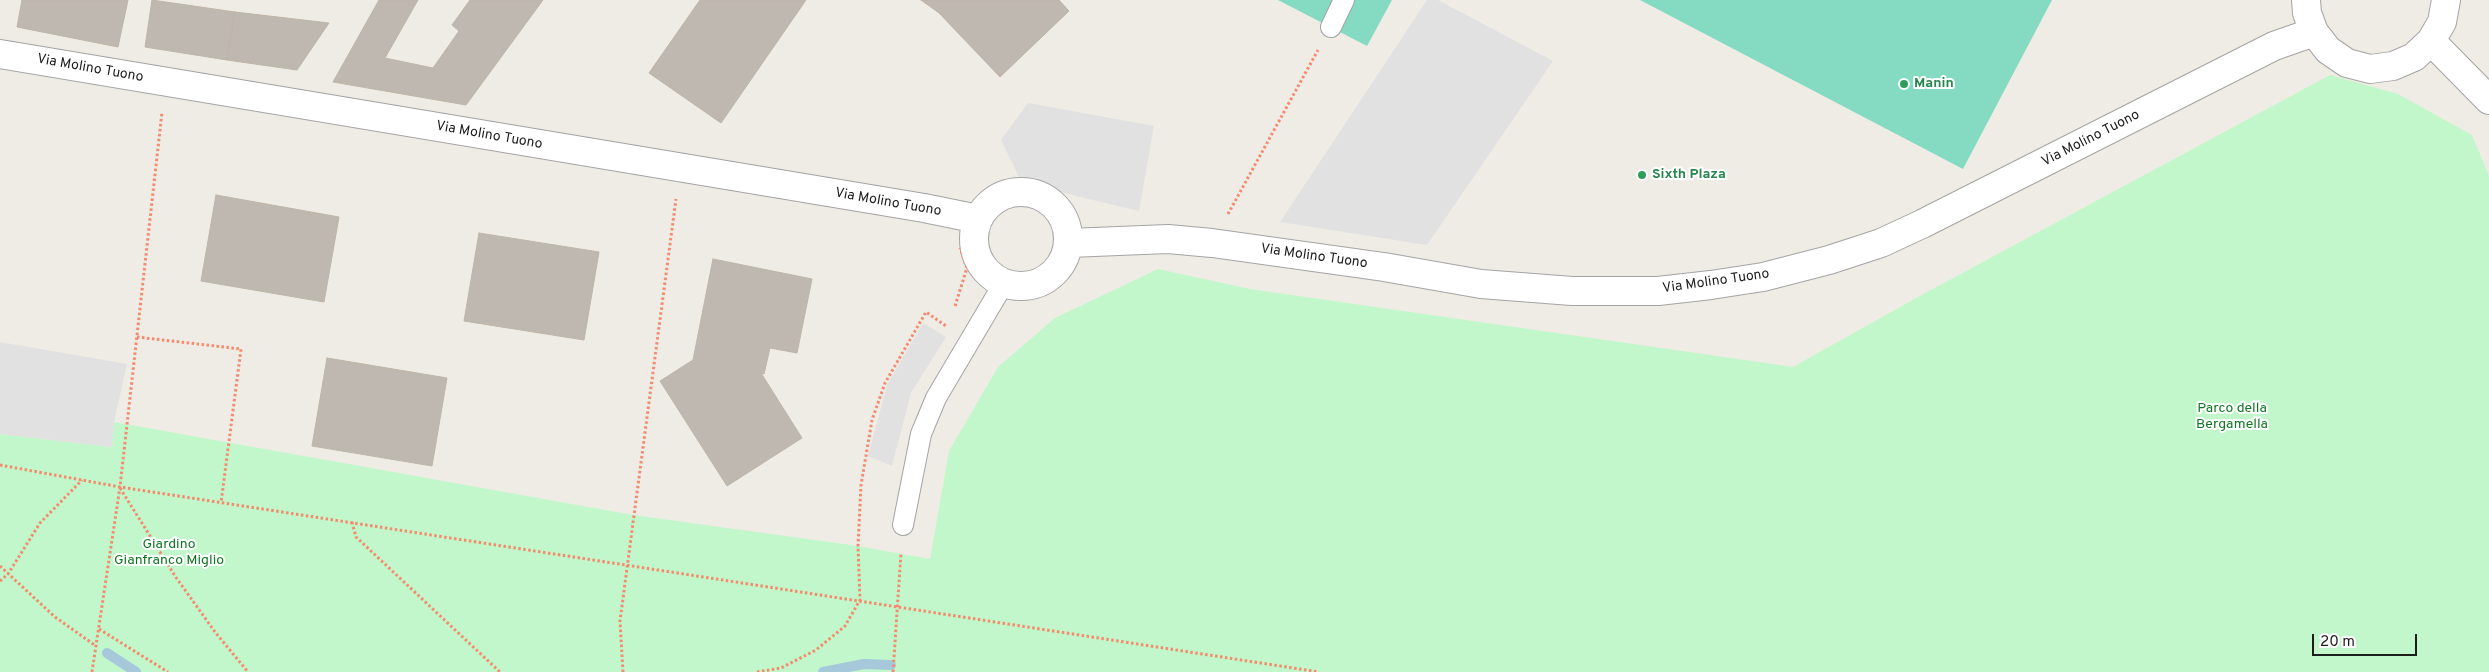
<!DOCTYPE html>
<html>
<head>
<meta charset="utf-8">
<style>
	body { margin:0 }
	#map { position:relative; width:2489px; height:672px; overflow:hidden; background:#eeece4; font-family:Overpass,sans-serif }
	canvas { display:block }
	.scale { position:absolute; left:2312px; top:634px; width:105px; height:22px; box-sizing:border-box; border:2px solid #1d1d1d; border-top:0; padding-left:6px; font-size:15px; line-height:18px; white-space:nowrap; color:#1d1d1d; -webkit-text-stroke:4px #fff; paint-order:stroke }
</style>
</head>
<body>
<div id="map">
<canvas width="2489" height="672"></canvas>
<div class="scale">20 m</div>
</div>
<script>
const context = document.querySelector('canvas').getContext('2d');
context.lineJoin = 'round';
function paint(path, color) { context.fillStyle = color; context.fill(path, 'evenodd'); }
const toPath = rows => new Path2D(rows.map(r => 'M' + r).join(''));
function stroke(path, color, width, dash) { context.strokeStyle = color; context.lineWidth = width; context.lineCap = dash ? 'butt' : 'round'; context.setLineDash(dash || []); context.stroke(path); }
function label(font, color, halo, rows, align = 'center') {
  context.font = font + ' Overpass,sans-serif'; context.lineWidth = 4; context.setLineDash([]); context.textBaseline = 'middle'; context.strokeStyle = halo; context.fillStyle = color; for (const [text, x, y, turn = 0] of rows) {
    context.save(); context.translate(x, y); context.rotate((+turn || 0) * Math.PI / 180); context.textAlign = isNaN(turn) ? turn : align; if (halo) context.strokeText(text, 0, 0); context.fillText(text, 0, 0); context.restore();
  }
}
paint(toPath([
	[2330,75,2398,94,2472,135,2489,176,2489,672,0,672,0,434,112,447,114,422,633,515,858,546,930,559,949,451,998,367,1055,318,1158,269,1250,289,1793,367,1918,297]
]), '#c2f7cb');
paint(toPath([
	[1278,0,1392,0,1367,46],
	[1640,0,2052,0,1963,169]
]), '#84dbc2');
paint(toPath([
	[1427,0,1438,0,1553,61,1427,245,1280,222],
	[1028,103,1154,126,1139,211,1022,183,1001,140],
	[923,323,946,337,911,393,892,466,868,456,887,385],
	[0,342,127,364,114,422,112,447,0,434]
]), '#e1e1e1');
stroke(toPath([
	[107,653,136,672],
	[823,672,864,664,891,665]
]), '#a5c9da', 10);
const building = toPath([
	[22,0,128,0,118,47,17,27,22,0],
	[152,0,235,12,227,60,145,47,152,0],
	[379,0,418,0,385,58,433,68,459,31,452,25,470,0,543,0,466,105,333,82,379,0],
	[700,0,806,0,721,123,649,73,700,0],
	[921,0,1059,0,1069,11,1000,77,939,13,921,0],
	[235,12,329,23,297,70,227,60,235,12],
	[216,195,339,217,324,302,201,281,216,195],
	[479,233,599,252,584,340,464,321,479,233],
	[713,259,812,279,797,353,770,348,764,374,761,373,802,438,727,486,660,381,693,360,713,259],
	[327,358,447,378,432,466,312,446,327,358]
]);
paint(building, '#beb8b0');
stroke(building, '#bfb4a6', 1);
const service = toPath([
	[1331,27,1344,0],
	[903,525,921,434,936,398,1004,283]
]);
const minor = toPath([
	[2306,0,2307,13,2314,32,2328,50,2347,63,2370,69,2393,66,2414,57,2431,41,2442,22,2446,0],
	[2431,41,2489,100],
	[0,54,924,208,978,219],
	'974 239a47 47 0 1 1 94 0a47 47 0 1 1-94 0Z',
	[1069,243,1168,239,1212,243,1384,267,1481,284,1572,291,1658,291,1711,285,1763,277,1829,260,1881,243,1922,224,2274,46,2314,32]
]);
stroke(service, '#a4a4a4', 22);
stroke(minor, '#a4a4a4', 30);
stroke(toPath([
	[1228,214,1318,50],
	[955,306,967,268,960,248],
	[137,337,241,349,221,503],
	[0,465,120,487,1319,672],
	[120,488,175,576,215,632,248,672],
	[352,522,356,537,500,672],
	[0,566,55,617,96,646],
	[0,581,8,574,40,523,82,480],
	[99,629,168,672],
	[92,672,120,487,162,112],
	[623,672,620,621,676,199],
	[757,672,781,668,816,650,845,626,860,600,858,546,861,485,872,420,885,383,926,312,946,326],
	[893,672,901,553]
]), '#f48a6e', 3, [2.5, 2.5]);
stroke(service, '#fff', 20);
stroke(minor, '#fff', 28);
for (const [x, y, r, color] of [
	[1904,84,5,"#2e9e5b"],
	[1642,175,5,"#2e9e5b"]
]) { const dot = new Path2D(); dot.arc(x, y, r, 0, 2 * Math.PI); context.fillStyle = color; context.fill(dot); stroke(dot, '#fff', 2); }
label('14px', '#1d1d1d', '#fff', [
	["Via Molino Tuono",90,69,10],
	["Via Molino Tuono",489,136,10],
	["Via Molino Tuono",2091,139,-27],
	["Via Molino Tuono",888,203,10],
	["Via Molino Tuono",1314,257,8],
	["Via Molino Tuono",1716,282,-8]
]);
label('bold 14px', '#27864d', '#fff', [
	["Manin",1914,84],
	["Sixth Plaza",1652,175]
], 'left');
label('14px', '#0f7723', '#fff', [
	["Parco della",2232,409],
	["Bergamella",2232,425],
	["Giardino",169,545],
	["Gianfranco Miglio",169,561]
]);
</script>
</body>
</html>
